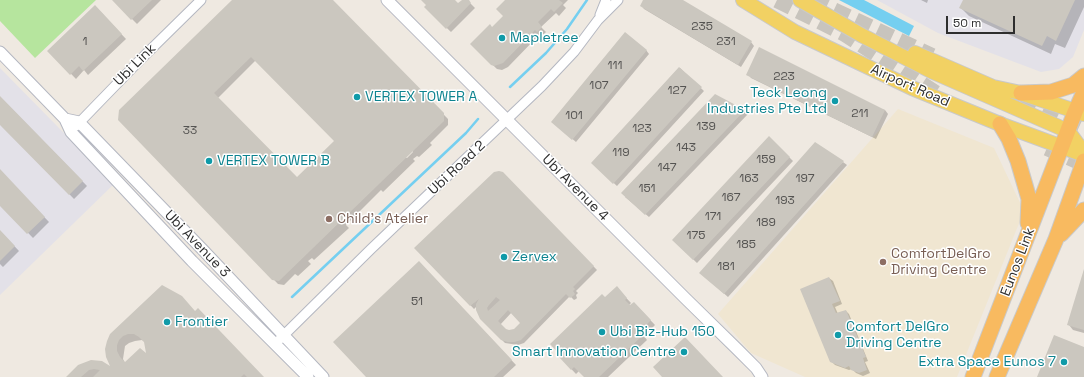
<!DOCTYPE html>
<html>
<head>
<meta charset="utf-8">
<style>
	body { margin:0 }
	#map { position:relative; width:1084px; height:377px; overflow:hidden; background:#efe9e1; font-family:"Space Grotesk",sans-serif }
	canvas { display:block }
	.scale { position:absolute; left:946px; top:16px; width:69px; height:18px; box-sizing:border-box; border:2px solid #2e2e2e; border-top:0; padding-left:5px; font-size:12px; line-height:14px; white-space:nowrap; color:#2e2e2e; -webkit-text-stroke:3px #fff; paint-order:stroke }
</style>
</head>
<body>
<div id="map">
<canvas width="1084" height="377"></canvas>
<div class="scale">50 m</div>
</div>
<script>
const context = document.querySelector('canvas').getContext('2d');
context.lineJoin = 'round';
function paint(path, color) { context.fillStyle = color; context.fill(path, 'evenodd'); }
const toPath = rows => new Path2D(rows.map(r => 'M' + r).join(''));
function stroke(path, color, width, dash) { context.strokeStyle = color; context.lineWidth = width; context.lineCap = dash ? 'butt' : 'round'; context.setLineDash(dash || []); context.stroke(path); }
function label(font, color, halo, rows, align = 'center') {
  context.font = font + ' "Space Grotesk",sans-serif'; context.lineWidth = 3; context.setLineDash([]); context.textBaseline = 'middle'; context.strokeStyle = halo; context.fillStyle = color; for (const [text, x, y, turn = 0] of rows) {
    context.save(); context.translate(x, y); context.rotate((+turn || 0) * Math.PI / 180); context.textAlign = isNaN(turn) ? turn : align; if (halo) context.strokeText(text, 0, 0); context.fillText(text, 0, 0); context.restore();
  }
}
paint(toPath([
	[877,0,1084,0,1084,30,1073,57,1059,69,1041,72,938,33],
	[0,68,114,184,0,295]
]), '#e3e1e8');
paint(toPath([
	[898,109,994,148,1024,211,957,377,805,377,751,353,718,314]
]), '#f0e6d1');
paint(toPath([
	[0,0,96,0,35,58,0,21]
]), '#b6e59e');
paint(toPath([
	[839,0,864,0,914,26,909,36]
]), '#75cff0');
paint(toPath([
	[113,0,161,0,137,24],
	[235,0,331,0,448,119,448,125,430,143,432,145,419,157,417,156,413,159,415,161,383,192,381,190,346,225,349,228,314,260,312,258,308,261,311,264,298,276,295,274,284,285,278,284,119,119],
	[256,60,335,141,297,179,218,98],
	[412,150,413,152,407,158,405,157],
	[453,0,458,5,463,0,467,0,475,8,451,32,425,7],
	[506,0,568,0,563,5,566,8,559,16,556,13,541,27,546,32,542,36,540,34,508,67,502,70,497,69,471,44,492,28,504,16],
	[644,0,681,0,751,42,754,46,741,67,644,9,641,5],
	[921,0,928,0,927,3],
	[964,0,1084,0,1084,7,1065,48,1055,44,1051,54,969,16,961,8],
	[95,6,126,39,88,75,84,70,76,79,49,51],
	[646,50,649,54,576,142,556,125],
	[680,68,704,91,617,186,592,163],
	[748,74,885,110,888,114,876,139,751,78],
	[715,95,745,111,748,114,649,217,625,197],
	[0,97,87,186,74,199,0,123],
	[769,137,793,161,697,263,673,240],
	[843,162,847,165,728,297,704,276],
	[0,171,49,222,33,238,0,204],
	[503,173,597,270,576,291,578,293,576,295,577,298,576,299,574,300,570,296,524,343,518,345,505,343,481,319,477,306,474,309,416,248],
	[512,312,522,323,515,330,509,331,505,330,500,325],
	[0,231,19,251,3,267,0,264],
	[419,262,516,365,503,377,367,377],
	[1084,271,1084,333,1073,330,1069,325],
	[829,278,833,281,842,304,835,307,838,314,846,311,849,314,868,361,865,362,870,373,863,376,856,373,852,369,849,370,835,365,831,361],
	[617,288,631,303,629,305,631,307,634,303,655,325,644,336,647,340,608,377,585,377,579,371,576,374,560,357,605,299],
	[198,315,263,377,67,377,79,366,112,368,111,334],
	[142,340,145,342,147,356,125,363,123,359,125,346,129,343,135,341]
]), '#0003');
stroke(toPath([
	[510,87,546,53,567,29,587,0],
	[292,297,466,133,478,119]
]), '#75cff0', 2.5);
paint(toPath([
	[112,0,152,0,131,20],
	[232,0,333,0,444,113,444,121,279,281,272,280,118,120,119,110],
	[251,57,334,141,297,177,214,93],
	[421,0,455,0,458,3,462,0,469,0,471,3,446,29,424,7,426,5],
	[505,0,559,0,563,3,554,12,551,9,538,22,542,27,537,32,535,30,503,63,494,66,491,65,470,44,490,24,492,27,503,16,496,9],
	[643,0,683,0,752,41,738,65,640,6],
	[963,0,1075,0,1056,41,1047,36,1042,46,959,8],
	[95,5,122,34,83,71,79,66,70,75,47,51],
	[625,32,647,50,572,140,551,122],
	[759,47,885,110,872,137,746,75],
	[679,67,702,87,613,184,591,163],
	[715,94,745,110,645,215,621,193],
	[0,96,83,181,69,195,0,125],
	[769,136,790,157,693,260,672,240],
	[815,142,844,161,724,294,699,273],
	[0,169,45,217,27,234,0,206],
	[499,171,503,172,594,266,573,287,575,289,573,291,575,294,573,296,570,298,566,294,521,340,514,342,508,342,501,340,480,319,476,310,476,304,479,299,470,306,414,248,494,172],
	[496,297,500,300,488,311,487,308,489,305],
	[508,310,520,323,514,329,509,330,506,329,498,321],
	[0,230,15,246,0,261],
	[419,261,512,360,494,377,366,377,333,342],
	[1084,269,1084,330,1067,325],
	[829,277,840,301,832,304,836,313,846,310,866,357,863,358,867,370,859,373,851,370,849,366,845,368,830,362,800,289],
	[162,285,182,296,195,311,198,308,264,377,247,377,244,374,241,377,93,377,100,370,94,369,89,370,81,377,66,377,78,365,91,360,102,361,110,366,106,357,105,349,107,341,110,334],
	[128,334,134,334,139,337,144,342,146,353,140,348,125,362,120,357,117,351,117,345,119,340,123,336],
	[617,286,627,298,625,300,630,305,634,302,651,320,640,331,644,334,599,377,584,377,574,367,571,370,559,357,560,355,550,344,602,294,605,297],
	[1054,335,1084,347,1084,377,1037,377],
	[685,337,723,377,662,377,653,367]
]), '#cbc7bf');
stroke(toPath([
	[777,0,845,34,940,96],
	[812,0,932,56],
	[1022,98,1084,127],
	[1047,148,1084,164]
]), '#c8c4bd', 16, [16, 8]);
const minor = toPath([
	[600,15,606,0],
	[76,126,141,59,201,0],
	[280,339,371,249,542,86,574,52,598,20,618,0]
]);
const tertiary = toPath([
	[387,0,685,298,737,349,756,368,762,377],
	[0,52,65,119,71,132,192,261,308,377],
	[65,119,79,122,203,250,323,377]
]);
const primary = toPath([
	[743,0,795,32,912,88,1000,124,1084,155],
	[800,0,863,36,931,71,1068,131,1084,153],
	[915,53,993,87,1021,93,1084,114]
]);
const trunk = toPath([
	[1021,93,1051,92,1073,85,1084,76],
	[1000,124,1009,139,1018,161,1025,185,1029,199,1028,223],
	[1061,234,1084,210],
	[973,377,1075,112,1084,92],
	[997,377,1056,239,1084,161]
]);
stroke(minor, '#b4b7c1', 11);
stroke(tertiary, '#b4b7c1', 13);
stroke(primary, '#c9c9c9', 16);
stroke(trunk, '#c9c9c9', 17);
stroke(minor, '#fff', 9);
stroke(tertiary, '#fff', 11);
stroke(primary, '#f2d163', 14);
stroke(trunk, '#f8ba60', 15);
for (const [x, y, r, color] of [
	[502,38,4,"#0f9aa8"],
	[357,97,4,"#0f9aa8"],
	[835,101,4,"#0f9aa8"],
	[209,161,4,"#0f9aa8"],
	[329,219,4,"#8d6e63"],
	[504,257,4,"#0f9aa8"],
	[883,262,4,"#8d6e63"],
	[167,322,4,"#0f9aa8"],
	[602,332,4,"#0f9aa8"],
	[838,335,4,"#0f9aa8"],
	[684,352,4,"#0f9aa8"],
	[1064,362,4,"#0f9aa8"]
]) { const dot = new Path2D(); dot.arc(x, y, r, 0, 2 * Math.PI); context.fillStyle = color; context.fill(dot); stroke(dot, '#fff', 1.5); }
label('12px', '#555452', null, [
	["235",702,27],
	["1",85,42],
	["231",726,42],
	["111",615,66],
	["223",784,77],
	["107",599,86],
	["127",677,91],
	["211",860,114],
	["101",574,116],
	["139",706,127],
	["123",642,129],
	["33",190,131],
	["143",686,148],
	["119",621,153],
	["159",766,160],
	["147",667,168],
	["163",749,179],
	["197",805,179],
	["151",647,189],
	["167",731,198],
	["193",785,201],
	["171",713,217],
	["189",766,223],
	["175",696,236],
	["185",746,245],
	["181",726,267],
	["51",417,302]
]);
label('14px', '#0d838f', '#fff', [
	["Mapletree",510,38],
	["Teck Leong",827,93,"right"],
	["Industries Pte Ltd",827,109,"right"],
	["VERTEX TOWER A",365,97],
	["VERTEX TOWER B",217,161],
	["Zervex",512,257],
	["Frontier",175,322],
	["Comfort DelGro",846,327],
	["Driving Centre",846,343],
	["Ubi Biz-Hub 150",610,332],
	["Smart Innovation Centre",676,352,"right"],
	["Extra Space Eunos 7",1056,362,"right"]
], 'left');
label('14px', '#2e2e2e', '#fff', [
	["Ubi Link",135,65,-45],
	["Airport Road",910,86,24],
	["Ubi Road 2",457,168,-43],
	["Ubi Avenue 4",575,188,45],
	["Ubi Avenue 3",197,244,46],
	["Eunos Link",1018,262,-69]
]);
label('14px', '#785e54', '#fff', [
	["Child's Atelier",337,219],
	["ComfortDelGro",891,254],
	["Driving Centre",891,270]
], 'left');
</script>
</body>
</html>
